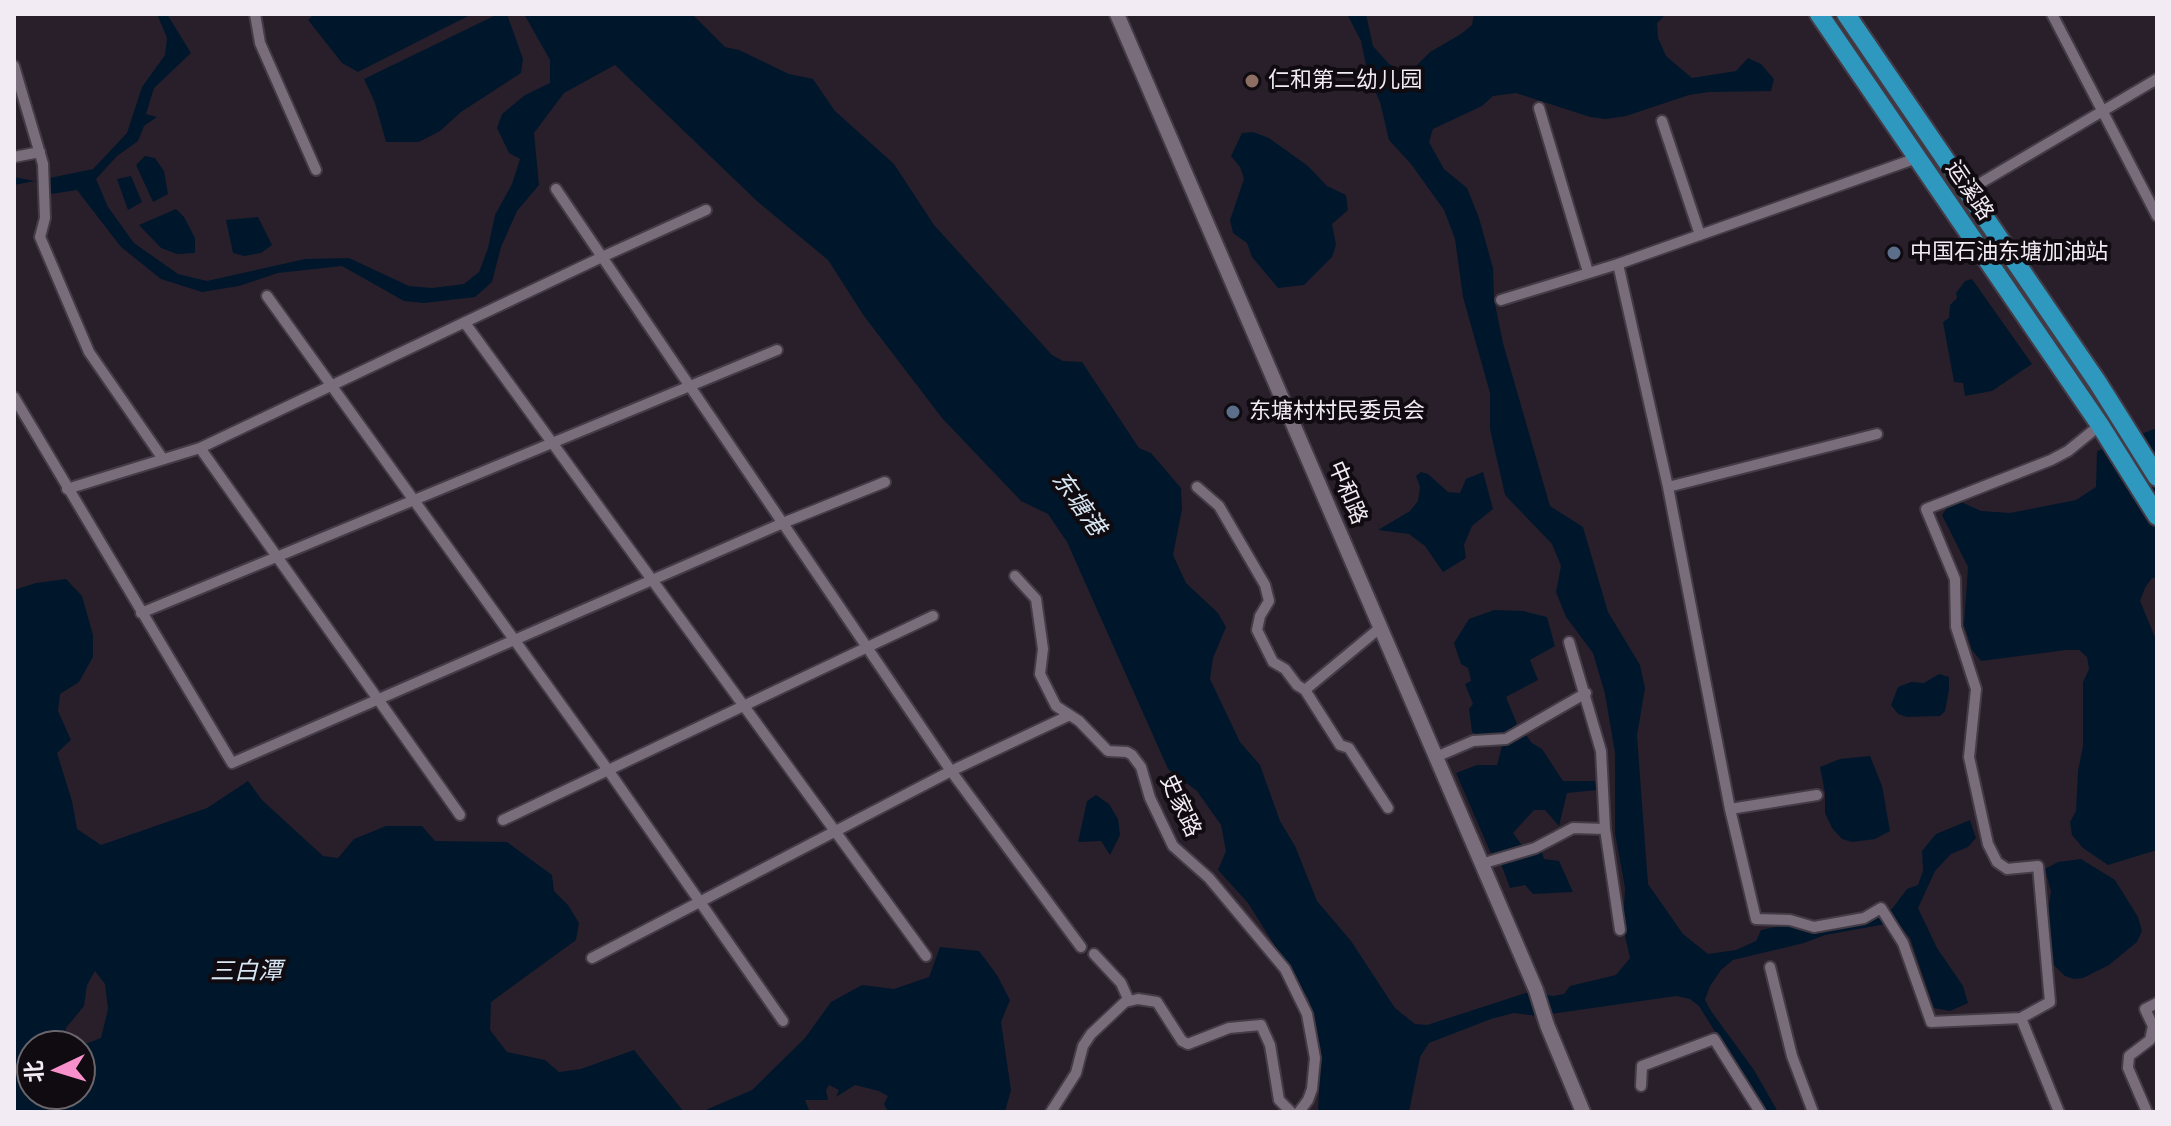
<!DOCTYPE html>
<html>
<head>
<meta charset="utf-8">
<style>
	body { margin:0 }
	#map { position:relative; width:2171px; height:1126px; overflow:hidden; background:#291f2b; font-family:Merriweather,"Noto Sans SC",serif }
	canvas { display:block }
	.frame { position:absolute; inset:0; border:16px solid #f2ebf3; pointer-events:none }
	.north { position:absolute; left:16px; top:1030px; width:80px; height:80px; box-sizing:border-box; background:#0f0b10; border:2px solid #6a656b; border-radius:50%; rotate:266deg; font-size:22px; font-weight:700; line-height:32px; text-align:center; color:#f2ebf3 }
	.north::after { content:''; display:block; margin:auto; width:28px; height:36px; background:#f890cb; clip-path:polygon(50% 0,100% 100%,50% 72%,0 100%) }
</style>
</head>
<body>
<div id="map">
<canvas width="2171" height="1126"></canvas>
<div class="frame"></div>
<div class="north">北</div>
</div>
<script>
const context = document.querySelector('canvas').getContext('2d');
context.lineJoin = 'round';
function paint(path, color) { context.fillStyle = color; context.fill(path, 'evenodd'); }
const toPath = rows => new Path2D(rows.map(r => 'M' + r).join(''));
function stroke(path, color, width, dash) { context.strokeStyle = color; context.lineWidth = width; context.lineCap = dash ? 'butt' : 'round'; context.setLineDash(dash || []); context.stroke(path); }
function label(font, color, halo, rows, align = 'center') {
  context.font = font + ' Merriweather,"Noto Sans SC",serif'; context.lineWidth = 8; context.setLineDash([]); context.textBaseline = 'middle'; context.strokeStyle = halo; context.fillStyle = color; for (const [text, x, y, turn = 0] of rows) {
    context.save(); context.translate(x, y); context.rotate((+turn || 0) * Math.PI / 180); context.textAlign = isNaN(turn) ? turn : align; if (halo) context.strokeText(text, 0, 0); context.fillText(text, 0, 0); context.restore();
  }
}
paint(toPath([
	[157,14,167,14,191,53,154,88,146,114,157,117,144,126,138,141,117,156,96,179,108,207,134,243,178,274,207,281,305,259,349,258,409,286,432,288,464,284,479,272,488,248,495,215,512,184,520,159,509,153,497,128,502,114,525,95,550,83,550,60,524,14,692,14,725,47,739,50,789,74,813,79,835,111,894,164,934,225,1052,355,1063,361,1082,362,1139,448,1151,453,1181,488,1182,509,1173,555,1186,583,1218,613,1226,627,1213,658,1210,679,1240,742,1260,765,1280,821,1295,846,1317,901,1351,941,1395,1008,1415,1024,1427,1025,1529,992,1553,996,1564,994,1570,986,1616,975,1630,958,1623,927,1625,888,1615,833,1615,753,1605,694,1593,653,1566,617,1556,592,1561,566,1552,544,1505,495,1490,429,1490,393,1463,297,1455,239,1444,210,1411,164,1389,140,1380,102,1368,75,1361,41,1347,14,1366,14,1373,46,1389,64,1402,70,1416,66,1430,52,1461,34,1472,25,1474,14,1666,14,1657,23,1658,38,1666,56,1692,78,1736,71,1748,58,1761,64,1774,79,1771,91,1709,92,1689,95,1626,116,1606,119,1590,117,1516,93,1493,96,1482,106,1433,129,1429,142,1444,169,1467,188,1479,218,1493,268,1494,299,1503,343,1550,506,1583,527,1608,612,1640,665,1645,688,1637,736,1648,884,1683,934,1708,954,1736,950,1756,941,1761,930,1785,925,1806,932,1892,909,1907,889,1918,885,1923,871,1922,851,1936,834,1970,820,1976,838,1968,847,1951,854,1935,871,1918,908,1937,948,1963,986,1968,1003,1950,1011,1934,1008,1910,938,1897,922,1825,935,1804,943,1733,960,1721,970,1710,986,1705,1000,1711,1011,1754,1070,1778,1112,1765,1112,1699,1006,1690,999,1676,996,1537,1016,1514,1013,1491,1019,1429,1043,1420,1057,1409,1112,1318,1112,1321,1050,1309,1000,1248,903,1218,870,1226,851,1221,825,1197,791,1168,769,1067,542,1048,514,1021,501,942,418,864,316,828,260,758,202,615,65,564,93,534,133,539,185,517,211,501,247,492,282,475,297,424,303,404,301,342,266,278,273,239,286,202,292,161,279,121,247,77,190,51,194,35,181,14,185,14,177,35,181,93,169,127,133,142,87,165,55,167,38],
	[314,14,472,14,358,72,342,63,308,20],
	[498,14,507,14,523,59,521,73,461,112,440,131,419,142,386,142,375,103,364,79],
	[1253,132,1269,138,1308,166,1327,186,1346,195,1348,210,1332,224,1336,245,1332,257,1304,285,1278,288,1252,257,1247,243,1233,233,1230,220,1244,179,1240,167,1231,156,1242,133],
	[145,156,155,158,164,171,168,194,153,202,136,165],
	[131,176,142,202,128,210,117,179],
	[176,209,184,217,195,238,195,253,177,254,161,248,139,225],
	[258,217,272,245,261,253,244,256,233,253,226,220],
	[1972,279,2032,364,1992,391,1965,396,1963,383,1954,382,1943,322,1949,318,1950,305,1957,298,1956,293,1965,281],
	[2157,428,2157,578,2152,578,2145,588,2140,601,2157,642,2157,850,2108,865,2083,848,2072,835,2070,822,2076,811,2078,771,2083,746,2083,682,2089,669,2087,657,2079,650,2066,650,1981,661,1972,650,1964,625,1968,567,1942,515,1949,505,1959,501,1981,511,2010,513,2076,500,2096,487,2097,451],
	[1421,472,1428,474,1448,492,1460,493,1466,479,1483,472,1493,509,1472,526,1464,545,1466,558,1443,572,1425,546,1409,534,1378,530,1410,511,1418,501,1420,487,1416,476],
	[66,579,82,596,93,635,93,657,79,682,60,694,58,711,71,740,57,753,72,801,77,829,101,845,207,808,248,781,262,800,323,856,338,858,354,839,386,826,422,826,435,841,507,842,552,875,554,891,568,905,579,923,576,940,491,1002,490,1030,507,1052,545,1060,559,1072,581,1069,634,1050,684,1112,14,1112,14,590,36,583],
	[95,971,105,984,108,1009,101,1038,80,1046,80,1094,32,1094,32,1046,78,1046,65,1042,66,1028,84,1006,87,985],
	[1494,610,1523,611,1547,617,1555,646,1530,660,1538,680,1506,697,1517,724,1499,737,1482,739,1472,732,1469,709,1473,704,1465,684,1471,681,1468,668,1461,664,1454,643,1469,619],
	[1939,674,1949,677,1949,690,1945,711,1940,716,1907,717,1898,714,1891,705,1898,687,1911,682,1924,683],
	[1526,735,1532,743,1542,749,1563,781,1595,781,1597,790,1567,793,1559,826,1545,810,1534,810,1513,833,1524,848,1492,856,1456,773,1477,765,1497,765,1502,746],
	[1870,756,1882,786,1890,831,1875,839,1852,842,1842,839,1832,828,1825,813,1825,793,1820,767,1840,759],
	[1096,795,1109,804,1118,819,1120,835,1110,855,1101,841,1078,842,1087,801],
	[1542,852,1544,859,1559,861,1573,892,1533,894,1525,885,1510,888,1501,864],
	[2081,859,2115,880,2138,917,2142,931,2137,942,2109,965,2083,978,2074,979,2065,976,2053,964,2047,946,2045,928,2051,892,2045,869,2058,862],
	[940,947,979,951,997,975,1010,1000,1001,1022,1011,1090,1005,1112,888,1112,884,1104,888,1096,879,1091,855,1085,836,1097,839,1090,829,1085,826,1090,828,1100,805,1100,810,1112,701,1112,752,1090,805,1038,831,1002,862,985,894,989,929,977]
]), '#00172b');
const street = toPath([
	[255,14,260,43,316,170],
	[2052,14,2157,216],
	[14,66,43,164,45,218,40,237,89,352,163,459],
	[1539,108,1588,272],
	[1662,121,1700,235],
	[14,157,40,152],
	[556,189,951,771,1081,947],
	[1967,191,2157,79],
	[1618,264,1668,487,1730,809,1756,919,1790,920,1814,927,1864,918,1881,908,1903,943,1931,1022,2021,1018,2059,1112],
	[267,296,608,770,783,1021],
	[1501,300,1618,264,1917,158],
	[465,323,926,956],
	[14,397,232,763,783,523,885,482],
	[200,448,460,815],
	[1197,487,1219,506,1265,585,1269,601,1260,616,1257,630,1273,662,1285,669,1297,685,1305,690,1340,745,1349,748,1388,808],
	[1668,487,1877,434],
	[67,489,200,448,602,257,706,210],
	[1015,576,1036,599,1043,649,1040,674,1056,706,1079,721,1108,751,1127,752,1132,755,1141,767,1150,798,1173,846,1209,878,1285,969,1307,1014,1315,1058,1312,1089,1308,1100,1299,1112],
	[141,613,777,350],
	[1569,642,1601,751,1605,829,1620,930],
	[1305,690,1381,627],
	[1436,757,1473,741,1506,739,1586,693],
	[1730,809,1817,795],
	[503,820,933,616],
	[1481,864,1535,848,1573,828,1605,829],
	[1094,954,1121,983,1129,1001],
	[592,958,951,771,1070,715],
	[1770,967,1792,1056,1813,1112],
	[2021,1018,2050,1002,2038,866,2007,869,1997,862,1988,844,1969,757,1976,689,1956,627,1955,579,1926,509,2051,460,2068,451,2100,425],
	[1641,1086,1642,1066,1714,1039,1760,1112],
	[1051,1112,1076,1073,1083,1046,1091,1034,1125,1002,1138,999,1157,1002,1182,1041,1188,1044,1229,1028,1261,1025,1270,1045,1279,1100,1291,1112],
	[2147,1112,2128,1068,2129,1056,2150,1040,2153,1026,2145,1009,2157,1003]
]);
const secondary = toPath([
	[1117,14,1536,990,1547,1025,1583,1112]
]);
const highway = toPath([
	[1819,14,2100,425,2157,516],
	[1846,14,2098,383,2157,477]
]);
stroke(street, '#433b45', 14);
stroke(secondary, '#433b45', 18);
stroke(highway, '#433b45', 22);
stroke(street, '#796d7c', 10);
stroke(secondary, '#796d7c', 14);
stroke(highway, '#2e98be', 18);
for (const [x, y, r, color] of [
	[1252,81,8,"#8d6e63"],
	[1894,253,8,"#5c6f8a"],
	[1233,412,8,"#5c6f8a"]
]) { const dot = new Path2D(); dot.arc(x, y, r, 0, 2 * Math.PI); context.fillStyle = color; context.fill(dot); stroke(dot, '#0f0b10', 3); }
label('22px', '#f2ebf3', '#0f0b10', [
	["仁和第二幼儿园",1268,81],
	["中国石油东塘加油站",1910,253],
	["东塘村村民委员会",1249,412]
], 'left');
label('22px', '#f2ebf3', '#0f0b10', [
	["运溪路",1969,191,56],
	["中和路",1347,493,67],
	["史家路",1180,806,65]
]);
label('italic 24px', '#d7e6f2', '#0f0b10', [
	["东塘港",1078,504,54],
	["三白潭",246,972]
]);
</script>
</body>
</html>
